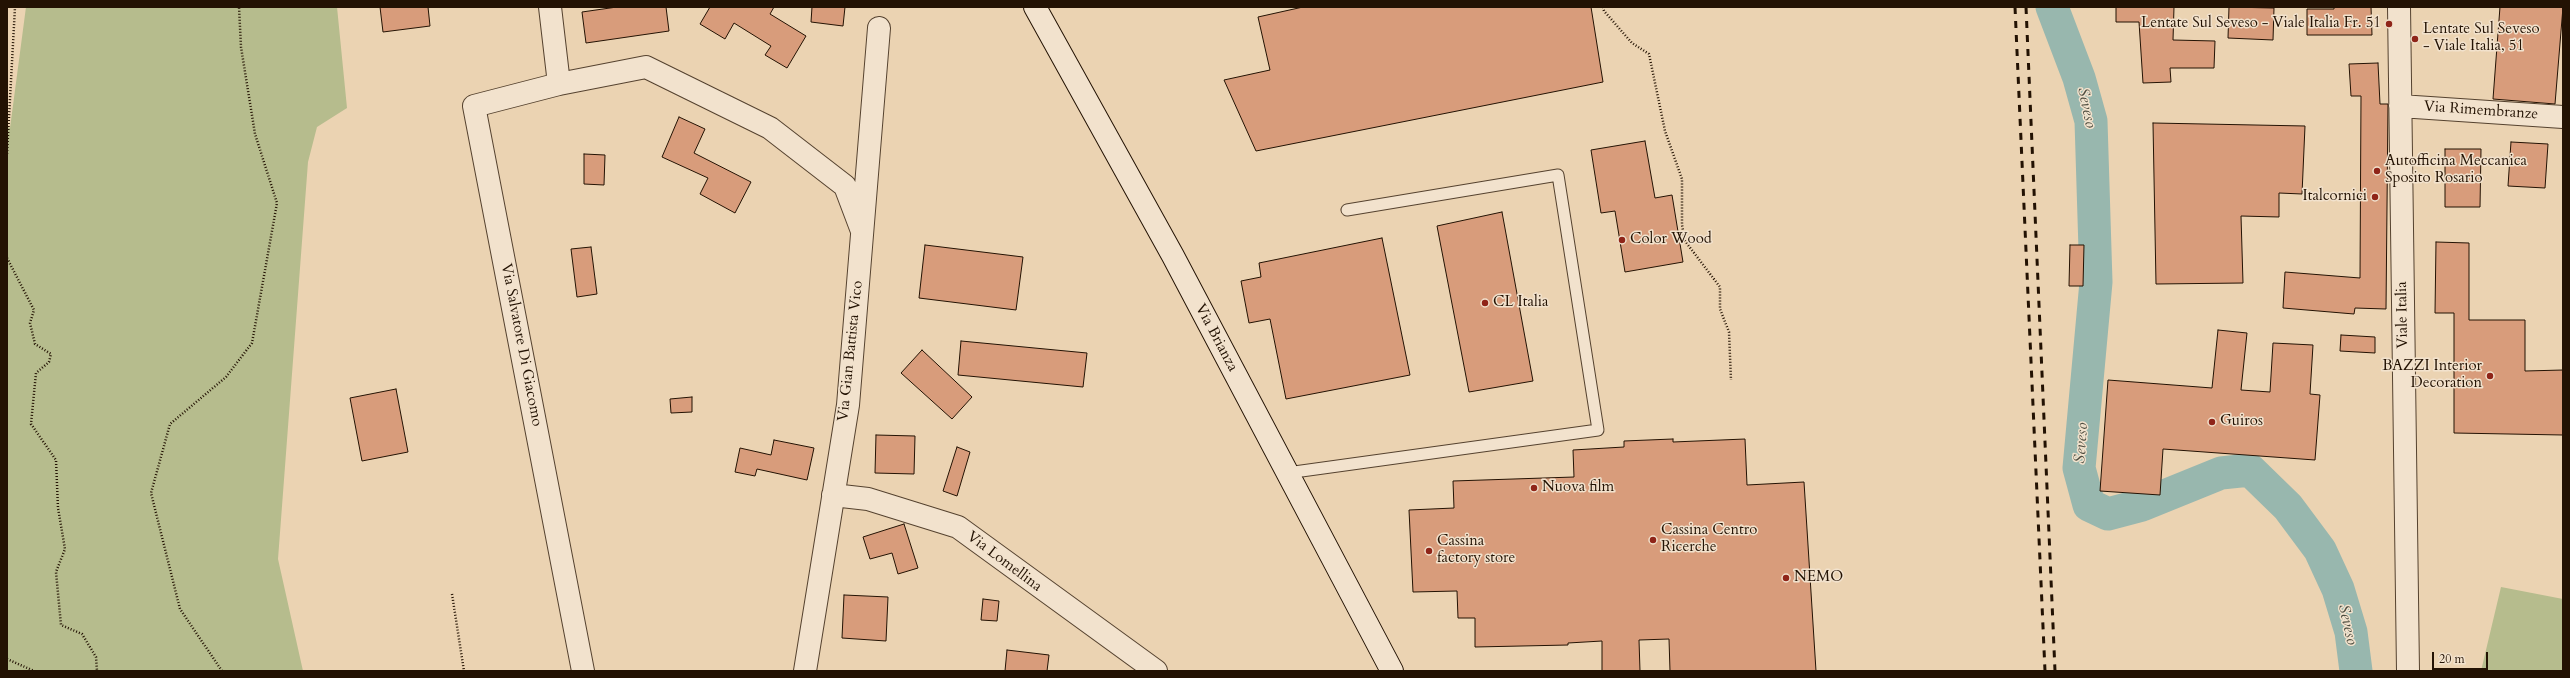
<!DOCTYPE html>
<html>
<head>
<meta charset="utf-8">
<style>
	body { margin:0 }
	#map { position:relative; width:2570px; height:678px; overflow:hidden; background:#ebd3b2; font-family:Cardo,serif }
	canvas { display:block }
	.frame { position:absolute; inset:0; border:8px solid #231203; pointer-events:none }
	.scale { position:absolute; left:2432px; top:652px; width:56px; height:18px; box-sizing:border-box; border:2px solid #231203; border-top:0; padding-left:5px; font-size:12px; line-height:14px; white-space:nowrap; color:#231203; -webkit-text-stroke:3px #f2e2cd; paint-order:stroke }
</style>
</head>
<body>
<div id="map">
<canvas width="2570" height="678"></canvas>
<div class="frame"></div>
<div class="scale">20 m</div>
</div>
<script>
const context = document.querySelector('canvas').getContext('2d');
context.lineJoin = 'round';
function paint(path, color) { context.fillStyle = color; context.fill(path, 'evenodd'); }
const toPath = rows => new Path2D(rows.map(r => 'M' + r).join(''));
function stroke(path, color, width, dash) { context.strokeStyle = color; context.lineWidth = width; context.lineCap = dash ? 'butt' : 'round'; context.setLineDash(dash || []); context.stroke(path); }
function label(font, color, halo, rows, align = 'center') {
  context.font = font + ' Cardo,serif'; context.lineWidth = 3; context.setLineDash([]); context.textBaseline = 'middle'; context.strokeStyle = halo; context.fillStyle = color; for (const [text, x, y, turn = 0] of rows) {
    context.save(); context.translate(x, y); context.rotate((+turn || 0) * Math.PI / 180); context.textAlign = isNaN(turn) ? turn : align; if (halo) context.strokeText(text, 0, 0); context.fillText(text, 0, 0); context.restore();
  }
}
paint(toPath([
	[26,7,337,7,347,108,317,127,308,162,278,559,303,671,7,671,7,127,10,128],
	[2501,587,2563,599,2563,671,2481,671]
]), '#b6bc8d');
stroke(toPath([
	[2052,7,2079,78,2091,121,2096,282,2079,468,2089,505,2108,514,2142,505,2221,473,2250,470,2288,507,2320,550,2338,589,2351,632,2356,671]
]), '#98b7ae', 33);
const building = toPath([
	[380,7,428,7,430,26,383,32,380,7],
	[617,7,666,7,669,31,586,43,582,12,617,7],
	[710,7,774,7,770,14,806,36,787,68,765,55,771,46,734,23,725,39,700,24,710,7],
	[812,7,845,7,843,26,811,22,812,7],
	[1303,7,1591,7,1603,82,1256,151,1224,80,1270,70,1258,17,1303,7],
	[2116,7,2174,7,2173,40,2215,41,2214,68,2170,68,2171,82,2143,83,2139,22,2116,22,2116,7],
	[2229,7,2274,8,2273,40,2228,38,2229,7],
	[2334,7,2371,7,2372,35,2307,35,2307,9,2334,9,2334,7],
	[2500,7,2563,7,2555,104,2493,99,2500,7],
	[2378,63,2380,104,2388,104,2386,309,2355,308,2354,314,2283,308,2285,272,2360,278,2361,96,2351,96,2349,64,2378,63],
	[679,117,705,129,694,153,751,182,735,213,700,194,708,178,662,157,679,117],
	[2153,123,2305,126,2302,194,2279,193,2279,217,2241,216,2243,283,2156,284,2153,123],
	[1645,141,1655,198,1672,195,1683,262,1625,272,1615,211,1601,213,1591,150,1645,141],
	[2511,142,2548,144,2545,188,2508,186,2511,142],
	[2445,149,2481,149,2480,207,2445,207,2445,149],
	[584,154,605,155,604,185,584,184,584,154],
	[1502,212,1533,381,1469,392,1437,226,1502,212],
	[1382,238,1410,375,1286,399,1270,319,1249,323,1241,281,1261,277,1259,263,1382,238],
	[2436,242,2469,243,2469,320,2525,320,2525,371,2563,370,2563,435,2454,433,2454,313,2435,313,2436,242],
	[925,245,1023,257,1016,310,919,298,925,245],
	[2070,245,2084,245,2083,286,2069,286,2070,245],
	[591,247,597,294,577,297,571,249,591,247],
	[2218,330,2247,333,2241,390,2270,392,2273,343,2313,345,2310,394,2320,395,2315,460,2163,449,2160,495,2100,491,2108,380,2212,388,2218,330],
	[2341,335,2375,337,2375,353,2340,351,2341,335],
	[961,341,1087,353,1083,387,958,375,961,341],
	[922,350,972,397,952,419,901,373,922,350],
	[396,389,408,452,362,461,350,398,396,389],
	[692,397,692,412,671,413,670,399,692,397],
	[876,435,915,436,914,474,875,473,876,435],
	[1673,439,1673,442,1745,439,1747,485,1804,482,1816,671,1670,671,1669,639,1639,640,1640,671,1602,671,1602,641,1568,643,1568,645,1475,647,1475,618,1458,618,1457,591,1413,592,1409,510,1454,508,1453,481,1574,477,1573,450,1624,447,1624,441,1673,439],
	[774,440,814,448,807,480,757,469,755,476,735,472,740,448,771,455,774,440],
	[957,447,970,452,957,496,943,491,957,447],
	[904,524,918,568,898,574,892,553,870,559,863,537,904,524],
	[844,595,888,597,886,641,842,638,844,595],
	[983,599,999,601,997,621,981,620,983,599],
	[1007,650,1049,655,1047,671,1005,671,1007,650]
]);
paint(building, '#d89c7b');
stroke(building, '#231203', 1);
const lane = toPath([
	[1287,473,1598,430,1558,175,1347,210]
]);
const street = toPath([
	[550,7,559,84],
	[2399,7,2408,671],
	[2400,106,2563,117],
	[833,495,868,499,958,527,1156,671],
	[583,671,474,106,559,84,646,67,770,128,845,186,862,231],
	[805,671,848,405,879,28]
]);
const secondary = toPath([
	[1035,7,1173,256,1392,671]
]);
stroke(lane, '#55422f', 13);
stroke(street, '#55422f', 24);
stroke(secondary, '#231203', 24);
stroke(toPath([
	[1603,7,1604,11,1632,43,1649,54,1665,131,1682,179,1682,225,1685,241,1720,287,1720,309,1729,332,1731,380],
	[7,154,15,7],
	[7,258,34,310,30,323,35,344,51,354,49,362,36,373,31,424,56,460,58,508,65,549,56,572,61,625,82,634,96,657,97,671],
	[452,594,464,671],
	[7,659,34,671],
	[222,671,180,609,151,493,170,424,226,377,252,343,277,203,255,134,241,47,239,7]
]), '#231203', 2.5, [1, 2]);
stroke(lane, '#f2e2cd', 11);
stroke(street, '#f2e2cd', 22);
stroke(secondary, '#f2e2cd', 22);
stroke(toPath([
	[2015,7,2045,671],
	[2026,7,2055,671]
]), '#231203', 3, [7, 7]);
for (const [x, y, r, color] of [
	[2389,24,4,"#8f2418"],
	[2415,39,4,"#8f2418"],
	[2377,171,4,"#8f2418"],
	[2375,197,4,"#8f2418"],
	[1622,240,4,"#8f2418"],
	[1485,303,4,"#8f2418"],
	[2490,376,4,"#8f2418"],
	[2212,422,4,"#8f2418"],
	[1534,488,4,"#8f2418"],
	[1653,540,4,"#8f2418"],
	[1429,551,4,"#8f2418"],
	[1786,578,4,"#8f2418"]
]) { const dot = new Path2D(); dot.arc(x, y, r, 0, 2 * Math.PI); context.fillStyle = color; context.fill(dot); stroke(dot, '#f2e2cd', 1.5); }
label('15px', '#231203', '#f2e2cd', [
	["Lentate Sul Seveso - Viale Italia Fr. 51",2381,24,"right"],
	["Lentate Sul Seveso",2423,30],
	["- Viale Italia, 51",2423,47],
	["Autofficina Meccanica",2385,162],
	["Sposito Rosario",2385,179],
	["Italcornici",2367,197,"right"],
	["Color Wood",1630,240],
	["CL Italia",1493,303],
	["BAZZI Interior",2482,367,"right"],
	["Decoration",2482,384,"right"],
	["Guiros",2220,422],
	["Nuova film",1542,488],
	["Cassina Centro",1661,531],
	["Ricerche",1661,548],
	["Cassina",1437,542],
	["factory store",1437,559],
	["NEMO",1794,578]
], 'left');
label('15px', '#231203', '#f2e2cd', [
	["Via Rimembranze",2481,111,4],
	["Viale Italia",2403,315,-91],
	["Via Brianza",1216,338,62],
	["Via Salvatore Di Giacomo",521,345,79],
	["Via Gian Battista Vico",851,351,-84],
	["Via Lomellina",1004,562,37]
]);
label('italic 16px', '#4c4c3f', '#f2e2cd', [
	["Seveso",2086,108,78],
	["Seveso",2082,443,-86],
	["Seveso",2347,625,77]
]);
</script>
</body>
</html>
